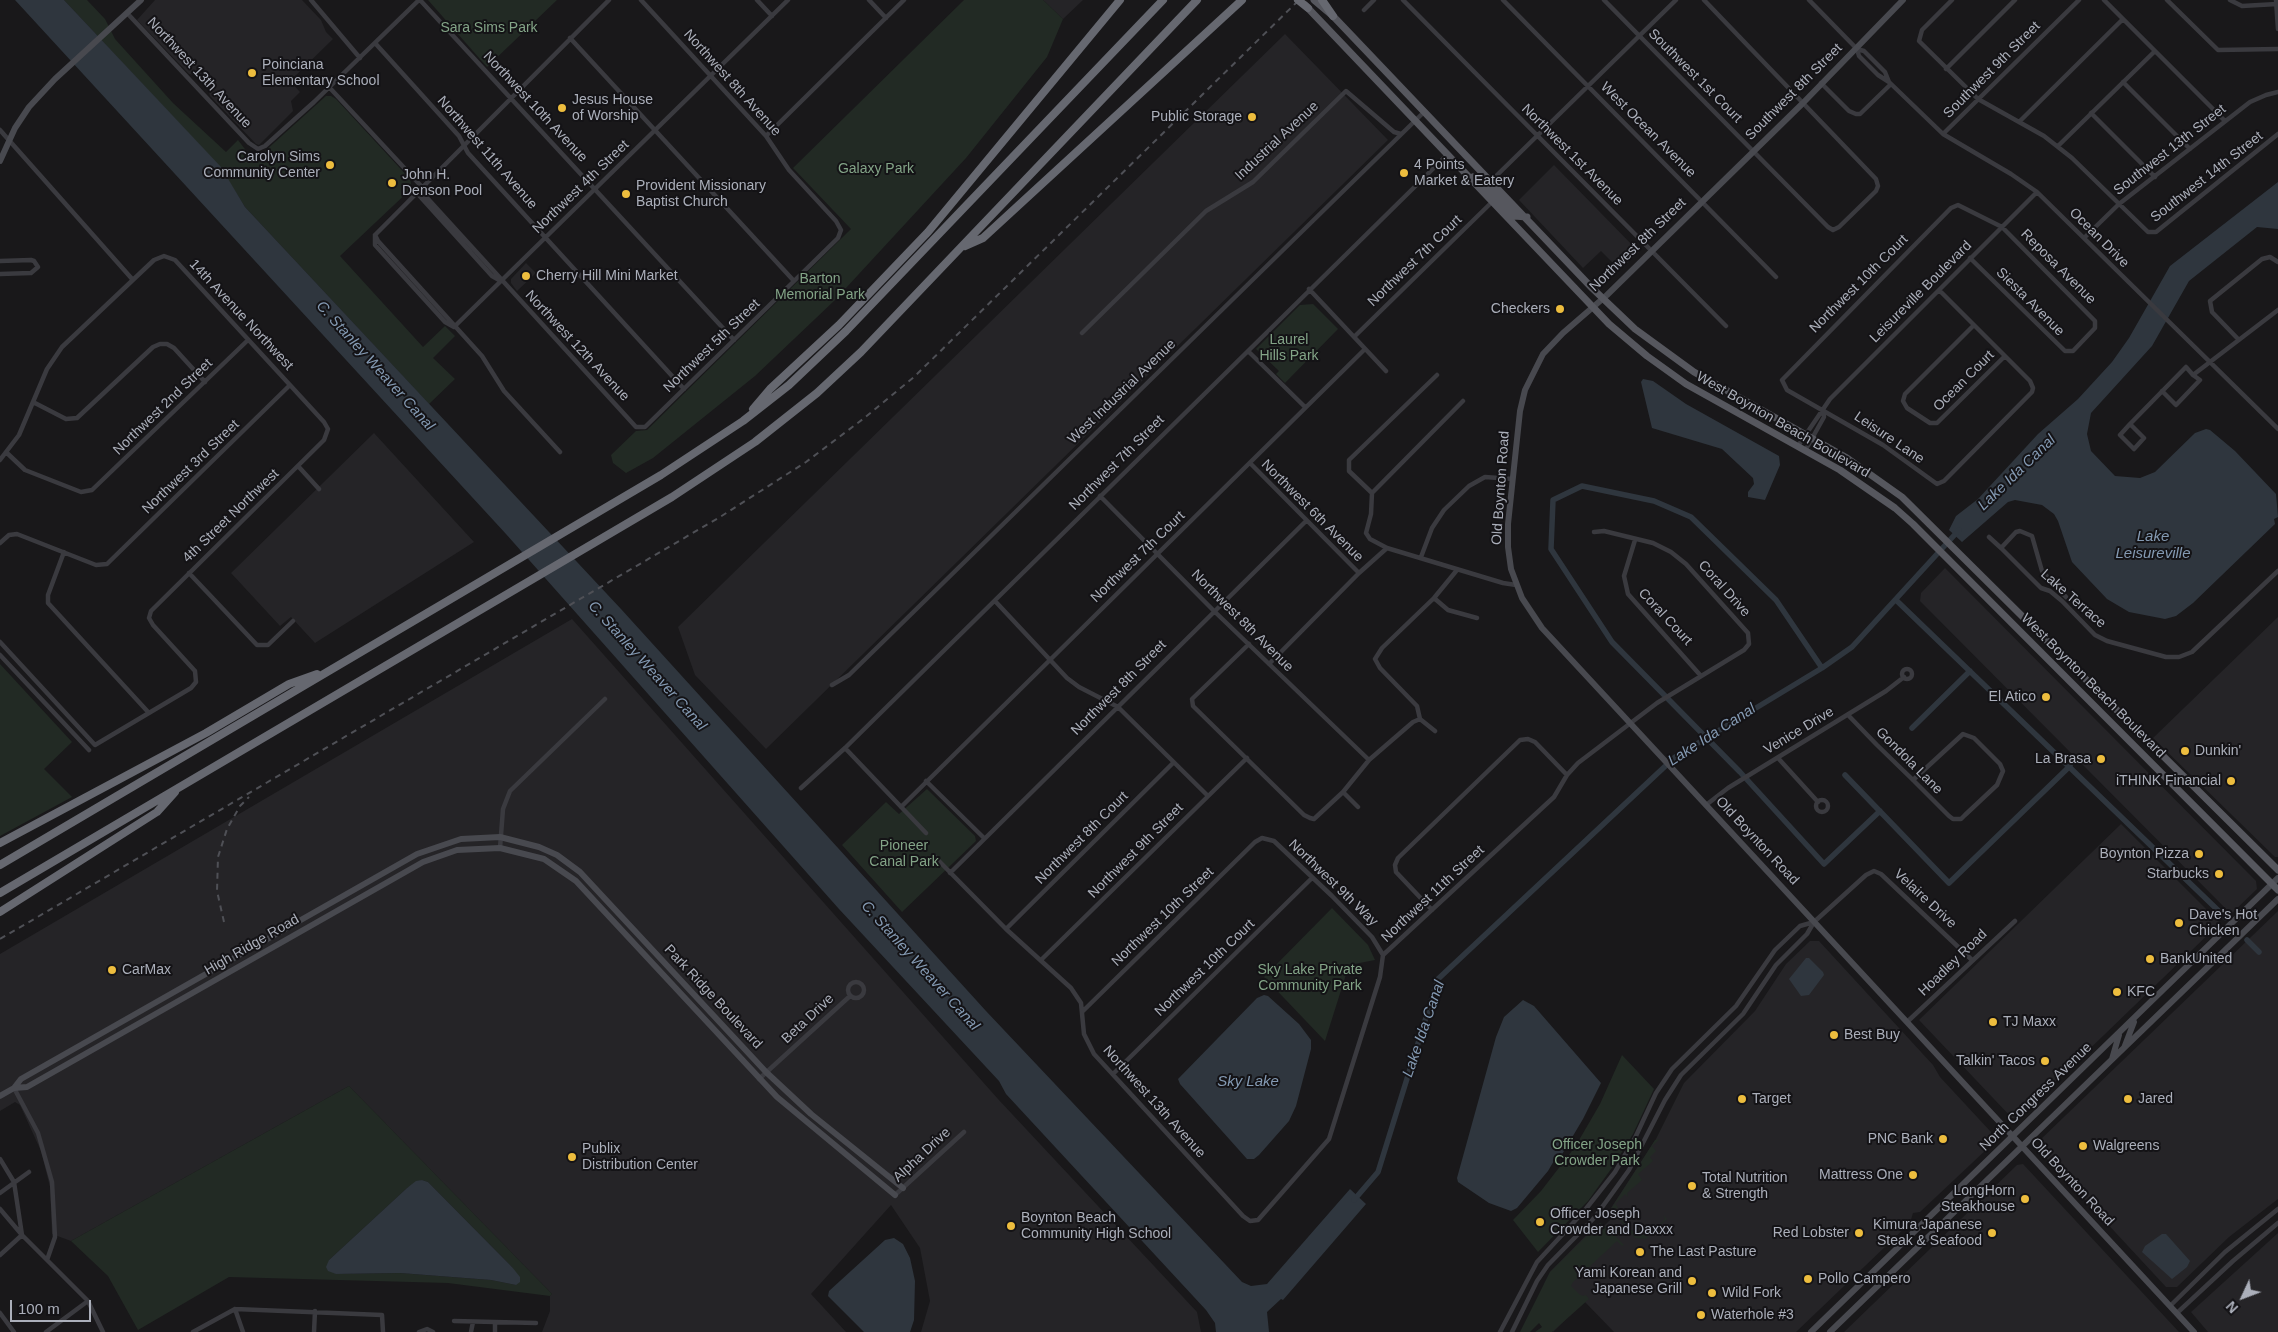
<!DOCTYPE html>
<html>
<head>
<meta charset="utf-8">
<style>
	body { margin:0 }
	#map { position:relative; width:2278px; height:1332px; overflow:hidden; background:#19181a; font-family:Helvetica,sans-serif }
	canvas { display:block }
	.north { position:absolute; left:2218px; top:1272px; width:50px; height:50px; -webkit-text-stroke:4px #141316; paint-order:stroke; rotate:227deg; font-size:14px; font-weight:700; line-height:20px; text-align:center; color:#abafba }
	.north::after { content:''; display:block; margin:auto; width:18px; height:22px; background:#abafba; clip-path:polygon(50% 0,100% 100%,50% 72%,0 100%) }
	.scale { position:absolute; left:10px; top:1300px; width:81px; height:22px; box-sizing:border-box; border:2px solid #abafba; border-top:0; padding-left:6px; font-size:15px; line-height:18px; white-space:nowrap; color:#abafba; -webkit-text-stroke:4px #141316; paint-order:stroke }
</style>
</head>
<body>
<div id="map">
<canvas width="2278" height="1332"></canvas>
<div class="north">N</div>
<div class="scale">100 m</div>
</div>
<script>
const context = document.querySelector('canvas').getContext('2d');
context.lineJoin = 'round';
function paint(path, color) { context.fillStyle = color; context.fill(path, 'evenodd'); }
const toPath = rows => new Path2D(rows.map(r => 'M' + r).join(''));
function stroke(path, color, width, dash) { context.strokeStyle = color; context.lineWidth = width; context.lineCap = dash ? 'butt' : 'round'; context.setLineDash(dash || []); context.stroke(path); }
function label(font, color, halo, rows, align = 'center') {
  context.font = font + ' Helvetica,sans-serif'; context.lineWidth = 4; context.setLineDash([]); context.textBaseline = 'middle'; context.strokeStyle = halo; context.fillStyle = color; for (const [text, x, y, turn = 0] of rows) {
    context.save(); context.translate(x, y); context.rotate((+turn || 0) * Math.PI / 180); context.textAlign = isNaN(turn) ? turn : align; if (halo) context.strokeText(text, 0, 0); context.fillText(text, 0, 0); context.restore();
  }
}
paint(toPath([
	[155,0,302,0,321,20,326,32,333,39,290,81,300,92,291,101,293,111,259,145,256,144,210,96,207,84,210,77,204,72,199,76,189,74,137,20],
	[1043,0,1083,0,1063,19],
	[1285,34,1388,140,766,749,695,675,678,627],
	[1554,165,1639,252,1620,270,1601,251,1583,268,1519,200],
	[526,263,536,273,517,291,511,283,511,279],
	[374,433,474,542,315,643,291,617,280,626,231,573],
	[1945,568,2256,881,2257,889,2231,914,1920,601,1921,593],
	[2278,617,2278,857,2275,857,2153,738],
	[572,619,998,1099,1197,1312,1201,1332,921,1332,930,1301,920,1248,891,1205,811,1294,846,1332,542,1332,550,1311,550,1296,552,1294,349,1086,71,1241,52,1234,50,1187,41,1151,20,1105,15,1102,0,1111,0,954],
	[2121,824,2220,923,2017,1119,2012,1118,1919,1020],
	[2278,911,2278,1199,2229,1237,2177,1287,2166,1287,2039,1150,2039,1141],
	[1810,941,1819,941,1933,1065,1940,1077,1991,1132,1988,1148,1920,1212,1913,1213,1910,1223,1796,1332,1614,1332,1584,1301,1553,1332,1544,1284,1550,1272,1597,1224,1605,1225,1614,1216,1611,1208,1656,1139,1684,1083,1755,1011,1786,964],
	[2023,1164,2179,1332,1844,1332,2017,1165],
	[2278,1233,2278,1332,2208,1332,2191,1312]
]), '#252427');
paint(toPath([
	[64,0,87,0,105,19,115,39,173,103,226,152,238,140,254,161,326,96,331,96,336,99,410,179,412,188,340,256,423,347,445,326,455,336,433,358,455,379,429,404,245,207,220,167],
	[428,0,557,0,487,67],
	[964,0,1043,0,1063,19,1047,57,966,158,834,301,755,376,653,458,626,473,613,463,611,455,636,431,647,430,851,229,793,168],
	[1313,304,1338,329,1285,383,1276,374,1279,371,1256,349,1300,305],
	[0,664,72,742,44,769,72,797,0,836],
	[927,789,975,836,976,841,902,912,842,845,886,802,899,814],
	[1332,908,1368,945,1375,960,1349,965,1325,1041,1264,977],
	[1622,1055,1654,1089,1633,1134,1614,1165,1588,1201,1538,1252,1513,1220,1541,1191,1575,1147,1600,1104],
	[349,1086,552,1294,550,1296,448,1283,229,1277,138,1330,108,1276,71,1241],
	[422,1180,428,1182,512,1267,516,1285,491,1280,400,1273,336,1274,329,1260,407,1188],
	[1660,1139,1652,1146,1656,1151,1650,1157,1653,1161,1638,1174,1642,1180,1627,1193,1628,1197,1625,1194,1615,1204,1618,1207,1614,1212,1638,1237,1642,1233,1647,1237,1665,1219,1663,1215,1667,1219,1646,1239,1635,1238,1611,1209,1655,1140],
	[1600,1223,1605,1226,1624,1245,1622,1246,1617,1241,1573,1282,1571,1286,1579,1294,1583,1296,1586,1295,1589,1299,1552,1332,1535,1332,1542,1327,1539,1323,1530,1332,1520,1332,1550,1272]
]), '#222a24');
paint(toPath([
	[15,0,64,0,221,167,245,207,621,609,986,1011,1242,1282,1251,1286,1267,1284,1350,1189,1366,1204,1283,1300,1281,1299,1267,1312,1269,1332,1216,1332,1215,1323,1206,1310,1006,1094,999,1081,839,909,506,534],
	[2278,182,2278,229,2257,227,2189,281,2152,346,2091,413,2087,434,2091,451,2115,476,2140,478,2155,472,2195,433,2206,429,2210,430,2235,451,2276,494,2278,517,2274,519,2275,524,2193,603,2176,616,2165,619,2129,612,2107,599,2072,562,2058,521,2054,514,2042,505,2015,500,2008,502,1962,542,1949,530,1956,516,1978,499,2038,434,2078,399,2112,362,2129,338,2170,266],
	[1643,379,1653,381,1686,404,1779,456,1780,465,1765,500,1748,497,1748,492,1754,484,1753,478,1722,449,1652,428,1641,382],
	[1806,958,1809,958,1823,972,1824,975,1809,995,1801,996,1789,979],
	[1264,995,1268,996,1299,1024,1311,1040,1311,1049,1296,1106,1289,1121,1259,1155,1254,1159,1247,1159,1180,1084,1178,1079,1257,998],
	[1523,1000,1534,1006,1601,1083,1583,1119,1561,1156,1555,1159,1548,1171,1517,1208,1511,1211,1489,1203,1458,1182,1457,1178,1496,1037,1504,1017],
	[422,1180,428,1182,512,1267,520,1277,520,1282,516,1285,491,1280,400,1273,336,1274,328,1271,326,1267,329,1260,407,1188,416,1181],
	[2162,1234,2166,1234,2190,1261,2187,1267,2172,1279,2142,1252,2145,1246],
	[894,1238,903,1244,910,1258,915,1281,914,1320,910,1332,864,1332,828,1296,829,1291,885,1240]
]), '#2f363e');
stroke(toPath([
	[1897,601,2226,918],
	[1822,668,1776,600,1691,517,1654,501,1582,486,1553,500,1551,549,1612,642,1740,772,1824,864,1880,811],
	[1912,728,1970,671],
	[1845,775,1949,883,2070,766],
	[2247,940,2259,952],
	[1354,1200,1378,1172,1438,979,1675,757,1822,668,1852,647,1959,530]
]), '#2f363e', 5.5);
stroke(toPath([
	[311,0,360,58],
	[420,0,734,340],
	[757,0,772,16],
	[869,0,886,18],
	[1403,0,1726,326],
	[1503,0,1776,277],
	[1604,0,1828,227,1833,230,1839,227,1876,191,1878,186,1876,179,1704,0],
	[1809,0,1857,49,1859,56,1878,75,1889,82,1943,134,2011,174,2037,192,2278,429],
	[1952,0,1922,30,1919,41,1978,99,2044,136,2072,158,2148,232,2156,232,2278,134],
	[2104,0,2225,121],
	[2167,0,2218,50,2278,49],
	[2230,0,2242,6,2277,4],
	[2276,0,2278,29],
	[1364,10,1374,0],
	[127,13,249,143,258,149,265,146,314,102,419,0],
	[570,38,794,281],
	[375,43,459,136,468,153,684,389],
	[1857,49,1864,51,1885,72,1889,82],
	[1946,69,2015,0],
	[2123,82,2190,149],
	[1821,83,1849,111,1856,114,1860,114,1891,84],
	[329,87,422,187],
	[2091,113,2155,177],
	[2019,122,2123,19],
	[0,130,133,280],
	[1943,134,2079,0],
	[766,136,904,0],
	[2058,146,2155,51],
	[1492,180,1676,0],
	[419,189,636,427,645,427,838,238,841,230,836,221,789,170,766,136,641,0],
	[416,192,492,276,499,280],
	[375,235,378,241,482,356,504,391,560,452],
	[2084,238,2119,204,2250,102,2266,95,2278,92],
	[0,261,31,260,34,261,38,267,31,273,0,274],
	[1309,289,1386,371],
	[1939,290,2030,381,2033,388,2032,392,1944,481,1937,484,1883,445,1787,390,1782,380,1951,208,1958,205,2002,227,2095,321,2095,328,2073,351,2065,351,1970,258],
	[1974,325,1905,394,1903,401,1907,408,1930,423,1937,423,2005,356],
	[454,327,788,0],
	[454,327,445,322,375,245,375,235,609,0],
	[1082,333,1206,211,1253,182,1346,91,1394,132,1401,134],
	[1354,337,1493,201],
	[2239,340,2212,312,2210,301,2262,259,2270,257,2278,262],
	[1248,351,1305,407],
	[2162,391,2176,405,2200,380,2193,375],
	[1463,401,1372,493,1371,514,1366,533,1370,539,1387,548,1503,583,1516,585],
	[33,402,66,419,77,418,153,347,160,344,167,344,174,348,205,382],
	[2130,424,2144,438,2134,449,2120,435,2130,424,2186,367,2193,375,2278,310],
	[1798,446,1830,399,2037,192],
	[1805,451,1824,417,1823,410],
	[7,453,25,470,81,492,92,490,248,340],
	[0,460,19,435,47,369,62,347,154,260,164,256,175,260,324,422,328,429,324,440,151,611,149,618,153,625,195,671,196,682,191,688,95,745,0,642],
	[1250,463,1359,573],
	[298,466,319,489],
	[1372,493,1349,471,1349,460,1437,375],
	[1100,496,1214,611,1369,760],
	[1989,537,2001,548],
	[1635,540,1624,576,1628,594,1701,676],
	[0,543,9,535,17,534,96,565,107,564,290,385],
	[64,552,48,595,48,603,149,713],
	[1421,557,1432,528,1444,510,1469,486,1485,477,1513,479],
	[189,573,257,645,268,645,293,621],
	[2066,597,2042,571,2032,536,2020,531,2016,532,2001,548,2041,588,2050,591,2062,601,2095,635,2107,641,2166,657,2179,657,2192,652,2278,571],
	[1434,598,1448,610,1477,618],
	[995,601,1067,678,1079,687,1118,707,1208,796],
	[1249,644,1192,699,1193,706,1304,815,1310,818,1314,819,1343,792,1369,760,1413,722,1420,719],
	[0,655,89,750],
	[1269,664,1359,573,1387,548],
	'1902 674a5 5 0 1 1 10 0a5 5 0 1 1-10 0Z',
	[832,685,849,675,1424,112],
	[1848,715,1877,745,1913,780,1949,816,1953,819,1961,819,1965,815,1997,785,2003,771,2000,764,1974,738,1963,734,1913,780],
	[1420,719,1417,706,1380,668,1375,659,1382,648,1434,598,1457,570],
	[1420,719,1435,731],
	[845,748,926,833],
	[1778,758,1818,802],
	[926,781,984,838],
	[801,788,845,748,1448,154],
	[1343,792,1358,807],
	'1816 806a6 6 0 1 1 12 0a6 6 0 1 1-12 0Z',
	[1706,805,1728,788,1886,691,1904,677],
	[901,807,1365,349],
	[500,848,503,809,510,791,605,699],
	[934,856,1006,929,1071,988,1081,1003,1084,1034,1094,1054,1243,1216,1250,1221,1258,1220,1329,1139,1380,977,1383,955,1554,797,1567,775,1578,763,1657,703,1744,650,1749,644,1748,633,1686,564,1671,552,1653,543,1604,531,1594,532],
	[950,873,1306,521],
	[1432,910,1396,872,1395,865,1398,858,1520,740,1528,739,1535,742,1567,775],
	[1006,929,1173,763],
	[1041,960,1247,758],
	'848 990a8 8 0 1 1 16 0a8 8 0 1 1-16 0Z',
	[1083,1011,1255,842,1262,838,1274,841,1332,896,1372,937,1383,955],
	[1907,1022,2015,921],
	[1113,1074,1312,878],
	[759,1079,850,996],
	[14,1088,38,1133,52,1182,55,1237,47,1260],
	[0,1159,14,1182,22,1235,0,1255],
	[0,1193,29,1172],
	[895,1195,964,1132],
	[0,1209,22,1235,88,1301,103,1332],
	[2170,1306,2225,1252,2278,1209],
	[235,1309,243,1332],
	[0,1313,14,1332],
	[2177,1313,2233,1261,2278,1223],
	[454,1321,536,1323],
	[46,1332,88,1301],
	[193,1332,235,1309,382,1315,383,1332],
	[314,1332,315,1311],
	[419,1332,427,1329,433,1332],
	[471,1332,473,1322],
	[495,1332,495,1322],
	[1500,1332,1537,1262,1585,1210,1615,1172,1635,1138,1656,1093,1672,1069,1736,1006,1775,950,1800,926,1814,922],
	[1512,1332,1537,1281,1548,1265,1595,1217,1629,1170,1665,1100,1681,1075,1743,1014,1776,965,1807,934,1814,922,1866,875,1874,871,1881,874,1972,960]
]), '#3a3a3f', 4.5);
stroke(toPath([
	[1903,0,1803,103,1607,295,1563,333,1543,354,1525,390,1520,411,1508,524,1508,547,1511,569,1522,598,1542,628,2194,1332],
	[0,161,15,128,29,107,55,79,141,0],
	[2124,1048,2134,1022],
	[2112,1059,2119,1035],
	[14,1088,21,1079,417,854,461,839,500,837,539,847,557,855,580,872,766,1072,811,1114,903,1188],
	[0,1096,14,1088,27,1087,423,862,457,850,500,848,544,859,576,881,777,1097,895,1195],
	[1811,1332,2278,878],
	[1830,1332,2278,899]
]), '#48494f', 6);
stroke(toPath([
	[1314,0,1333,16,1592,288,1635,329,1694,372,1847,458,1902,497,2278,870],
	[1305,5,1609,324,1647,356,1686,384,1840,470,1895,508,1913,524,2278,890],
	[1473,177,1485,185,1514,216,1527,217]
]), '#56575e', 7);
stroke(toPath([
	[1322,0,1333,16],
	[965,246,983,238,1242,0],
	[753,409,770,389,839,325,928,232,1120,0],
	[0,843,206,733,289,684,317,674],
	[0,865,661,475,743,421,789,385,846,331,1163,0],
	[0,893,672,497,755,442,817,393,861,352,1197,0],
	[0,912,157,812,175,792]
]), '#666870', 8);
stroke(toPath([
	[224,922,217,891,218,857,227,829,240,806,249,797],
	[0,939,720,517,806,462,863,419,914,377,1299,0]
]), '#4f5056', 2, [6, 5]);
stroke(toPath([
	[1298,0,1308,8]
]), '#666870', 8);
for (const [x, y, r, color] of [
	[252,73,5,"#edbd3e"],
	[562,108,5,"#edbd3e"],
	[1252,117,5,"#edbd3e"],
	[330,165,5,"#edbd3e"],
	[1404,173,5,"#edbd3e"],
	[392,183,5,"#edbd3e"],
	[626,194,5,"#edbd3e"],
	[526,276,5,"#edbd3e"],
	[1560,309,5,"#edbd3e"],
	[2046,697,5,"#edbd3e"],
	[2185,751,5,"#edbd3e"],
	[2101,759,5,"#edbd3e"],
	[2231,781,5,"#edbd3e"],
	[2199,854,5,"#edbd3e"],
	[2219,874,5,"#edbd3e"],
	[2179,923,5,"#edbd3e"],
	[2150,959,5,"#edbd3e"],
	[112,970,5,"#edbd3e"],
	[2117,992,5,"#edbd3e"],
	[1993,1022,5,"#edbd3e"],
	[1834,1035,5,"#edbd3e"],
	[2045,1061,5,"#edbd3e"],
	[1742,1099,5,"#edbd3e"],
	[2128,1099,5,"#edbd3e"],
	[1943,1139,5,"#edbd3e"],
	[2083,1146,5,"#edbd3e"],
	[572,1157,5,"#edbd3e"],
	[1913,1175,5,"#edbd3e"],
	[1692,1186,5,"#edbd3e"],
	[2025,1199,5,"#edbd3e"],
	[1540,1222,5,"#edbd3e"],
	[1011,1226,5,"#edbd3e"],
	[1859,1233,5,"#edbd3e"],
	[1992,1233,5,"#edbd3e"],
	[1640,1252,5,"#edbd3e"],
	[1808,1279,5,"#edbd3e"],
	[1692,1281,5,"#edbd3e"],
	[1712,1293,5,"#edbd3e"],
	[1701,1315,5,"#edbd3e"]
]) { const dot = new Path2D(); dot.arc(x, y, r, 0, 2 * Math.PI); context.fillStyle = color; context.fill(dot); stroke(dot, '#141316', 2); }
label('14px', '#83a487', '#141316', [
	["Sara Sims Park",489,28],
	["Galaxy Park",876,169],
	["Barton",820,279],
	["Memorial Park",820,295],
	["Laurel",1289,340],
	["Hills Park",1289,356],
	["Pioneer",904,846],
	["Canal Park",904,862],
	["Sky Lake Private",1310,970],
	["Community Park",1310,986],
	["Officer Joseph",1597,1145],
	["Crowder Park",1597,1161]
]);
label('14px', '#abafba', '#141316', [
	["Poinciana",262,65],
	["Elementary School",262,81],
	["Jesus House",572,100],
	["of Worship",572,116],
	["Public Storage",1242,117,"right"],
	["Carolyn Sims",320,157,"right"],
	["Community Center",320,173,"right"],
	["4 Points",1414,165],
	["Market & Eatery",1414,181],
	["John H.",402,175],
	["Denson Pool",402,191],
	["Provident Missionary",636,186],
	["Baptist Church",636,202],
	["Cherry Hill Mini Market",536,276],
	["Checkers",1550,309,"right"],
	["El Atico",2036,697,"right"],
	["Dunkin'",2195,751],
	["La Brasa",2091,759,"right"],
	["iTHINK Financial",2221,781,"right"],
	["Boynton Pizza",2189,854,"right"],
	["Starbucks",2209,874,"right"],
	["Dave's Hot",2189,915],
	["Chicken",2189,931],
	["BankUnited",2160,959],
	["CarMax",122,970],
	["KFC",2127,992],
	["TJ Maxx",2003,1022],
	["Best Buy",1844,1035],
	["Talkin' Tacos",2035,1061,"right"],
	["Target",1752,1099],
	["Jared",2138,1099],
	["PNC Bank",1933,1139,"right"],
	["Walgreens",2093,1146],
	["Publix",582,1149],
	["Distribution Center",582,1165],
	["Mattress One",1903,1175,"right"],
	["Total Nutrition",1702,1178],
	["& Strength",1702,1194],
	["LongHorn",2015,1191,"right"],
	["Steakhouse",2015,1207,"right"],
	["Officer Joseph",1550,1214],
	["Crowder and Daxxx",1550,1230],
	["Boynton Beach",1021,1218],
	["Community High School",1021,1234],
	["Kimura Japanese",1982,1225,"right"],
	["Steak & Seafood",1982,1241,"right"],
	["Red Lobster",1849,1233,"right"],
	["The Last Pasture",1650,1252],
	["Yami Korean and",1682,1273,"right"],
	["Japanese Grill",1682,1289,"right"],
	["Pollo Campero",1818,1279],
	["Wild Fork",1722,1293],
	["Waterhole #3",1711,1315]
], 'left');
label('14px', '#abafba', '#141316', [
	["Southwest 9th Street",1992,70,-45],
	["Northwest 13th Avenue",199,73,47],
	["Southwest 1st Court",1695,76,45],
	["Northwest 8th Avenue",732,83,48],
	["Southwest 8th Street",1794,92,-45],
	["Northwest 10th Avenue",535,107,47],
	["West Ocean Avenue",1648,130,45],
	["Industrial Avenue",1277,141,-43],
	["Southwest 13th Street",2170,150,-38],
	["Northwest 11th Avenue",487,153,49],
	["Northwest 1st Avenue",1572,155,45],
	["Southwest 14th Street",2207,177,-38],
	["Northwest 4th Street",581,187,-44],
	["Ocean Drive",2099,238,45],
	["Northwest 8th Street",1638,245,-44],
	["Northwest 7th Court",1415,261,-44],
	["Reposa Avenue",2058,267,45],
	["Northwest 10th Court",1859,284,-45],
	["Leisureville Boulevard",1921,292,-45],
	["Siesta Avenue",2030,302,45],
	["14th Avenue Northwest",241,315,47],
	["Northwest 12th Avenue",577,346,47],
	["Northwest 5th Street",712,346,-44],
	["Ocean Court",1964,381,-45],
	["West Industrial Avenue",1122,392,-44],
	["Northwest 2nd Street",163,407,-44],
	["West Boynton Beach Boulevard",1783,425,30],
	["Leisure Lane",1889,438,34],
	["Northwest 7th Street",1117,463,-45],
	["Northwest 3rd Street",191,467,-44],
	["Old Boynton Road",1501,488,-86],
	["Northwest 6th Avenue",1312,511,45],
	["4th Street Northwest",231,516,-44],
	["Northwest 7th Court",1138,557,-44],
	["Coral Drive",1724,589,48],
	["Lake Terrace",2073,599,41],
	["Coral Court",1665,617,47],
	["Northwest 8th Avenue",1242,621,45],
	["West Boynton Beach Boulevard",2093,686,45],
	["Northwest 8th Street",1119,688,-45],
	["Venice Drive",1799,731,-31],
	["Gondola Lane",1909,761,45],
	["Northwest 8th Court",1082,838,-45],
	["Old Boynton Road",1757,841,47],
	["Northwest 9th Street",1136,851,-45],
	["Northwest 9th Way",1333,883,44],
	["Northwest 11th Street",1433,894,-43],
	["Velaire Drive",1925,899,43],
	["Northwest 10th Street",1163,917,-44],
	["High Ridge Road",252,945,-30],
	["Hoadley Road",1953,963,-44],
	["Northwest 10th Court",1205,968,-44],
	["Park Ridge Boulevard",713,997,47],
	["Beta Drive",808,1019,-43],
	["North Congress Avenue",2036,1097,-44],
	["Northwest 13th Avenue",1154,1102,48],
	["Alpha Drive",922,1155,-43],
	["Old Boynton Road",2072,1182,47]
]);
label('italic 15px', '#849ab3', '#141316', [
	["C. Stanley Weaver Canal",375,366,48],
	["Lake Ida Canal",2017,473,-44],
	["Lake",2153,537],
	["Leisureville",2153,554],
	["C. Stanley Weaver Canal",647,666,48],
	["Lake Ida Canal",1712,735,-33],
	["C. Stanley Weaver Canal",920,966,48],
	["Lake Ida Canal",1424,1029,-71],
	["Sky Lake",1248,1082]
]);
</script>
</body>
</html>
